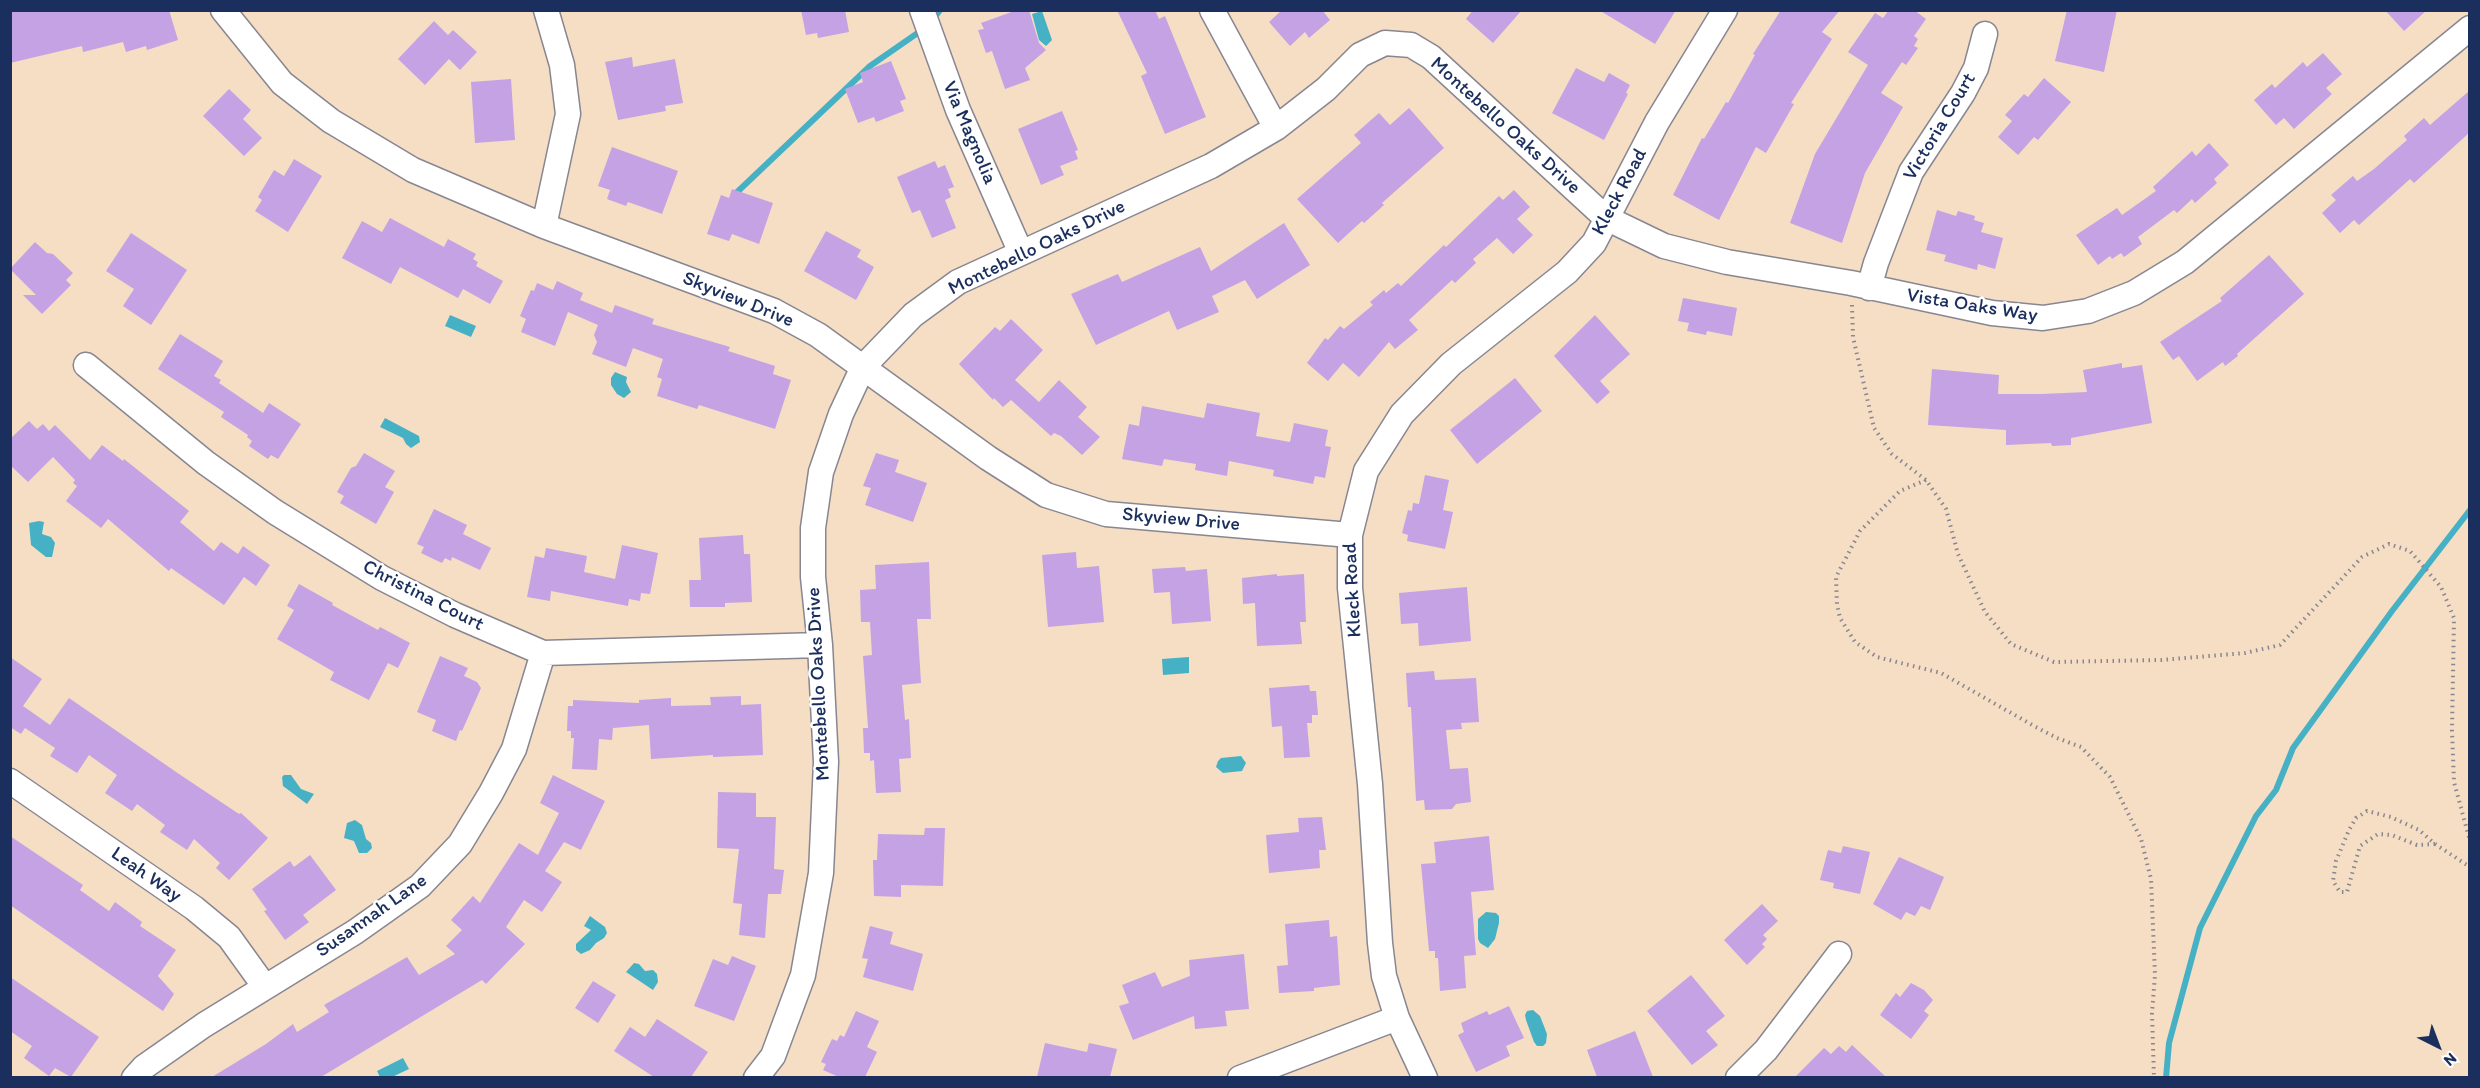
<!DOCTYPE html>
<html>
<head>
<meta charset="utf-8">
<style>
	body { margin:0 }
	#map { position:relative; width:2480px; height:1088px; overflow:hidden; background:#f5dec4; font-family:Itim,sans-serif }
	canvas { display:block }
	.frame { position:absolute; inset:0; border:12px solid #1b2f5e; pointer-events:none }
	.north { position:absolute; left:2408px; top:1016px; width:60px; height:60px; -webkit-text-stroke:4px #fff; paint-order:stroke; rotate:138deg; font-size:16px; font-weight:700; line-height:24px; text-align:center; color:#1b2f5e }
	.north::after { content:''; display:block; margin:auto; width:21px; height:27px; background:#1b2f5e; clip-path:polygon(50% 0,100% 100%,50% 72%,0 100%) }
</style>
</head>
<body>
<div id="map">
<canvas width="2480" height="1088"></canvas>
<div class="frame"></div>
<div class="north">N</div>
</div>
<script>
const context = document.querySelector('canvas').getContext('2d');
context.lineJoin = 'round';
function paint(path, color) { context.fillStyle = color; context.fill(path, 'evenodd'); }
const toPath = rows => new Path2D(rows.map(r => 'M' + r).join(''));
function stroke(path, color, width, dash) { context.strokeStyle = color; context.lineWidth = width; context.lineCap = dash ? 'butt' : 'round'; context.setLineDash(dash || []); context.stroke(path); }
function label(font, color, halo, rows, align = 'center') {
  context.font = font + ' Itim,sans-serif'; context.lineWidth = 5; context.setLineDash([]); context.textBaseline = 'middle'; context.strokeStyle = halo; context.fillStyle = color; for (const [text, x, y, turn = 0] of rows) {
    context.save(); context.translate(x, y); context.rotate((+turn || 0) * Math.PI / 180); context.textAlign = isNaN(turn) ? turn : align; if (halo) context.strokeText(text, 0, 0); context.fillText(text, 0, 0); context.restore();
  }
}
paint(toPath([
	[1042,11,1052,40,1046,46,1039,40,1032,14],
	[450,315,476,326,471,337,445,326],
	[615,372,627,377,626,382,631,392,624,398,617,394,611,385,611,378],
	[385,418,419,436,420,442,411,448,406,444,403,438,380,427],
	[39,521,44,522,42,534,51,537,55,543,52,557,46,557,31,545,29,523],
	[1189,657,1189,673,1163,675,1162,659],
	[1241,756,1246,763,1242,771,1223,773,1216,767,1218,761,1221,758],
	[284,775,291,775,301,789,314,794,307,804,283,786,282,777],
	[355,820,362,825,366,839,371,843,372,848,367,853,359,853,354,841,344,838,347,823],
	[1486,912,1496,913,1499,916,1499,923,1495,939,1488,948,1480,943,1478,939,1478,919],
	[590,916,605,927,607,933,604,938,596,943,590,950,581,954,576,950,576,944,591,930,584,926],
	[634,963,639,964,645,971,653,970,657,974,658,982,653,990,626,972],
	[1533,1010,1540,1016,1547,1034,1546,1043,1543,1046,1537,1046,1534,1042,1526,1020,1525,1015,1527,1011],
	[403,1058,409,1069,392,1077,380,1077,377,1071]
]), '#46b1c5');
stroke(toPath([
	[932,21,940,10],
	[734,195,870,66,922,30],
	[2166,1078,2169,1043,2200,928,2256,816,2276,790,2293,748,2392,611,2470,510]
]), '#46b1c5', 6);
paint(toPath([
	[10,10,169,10,178,40,147,50,146,46,126,52,123,42,83,52,82,46,10,63],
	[801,10,845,10,849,32,818,38,817,33,806,35],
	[1017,10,1029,10,1039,43,1046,50,1025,68,1030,80,1005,89,992,51,986,53,978,30,984,29,981,23],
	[1117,10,1155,10,1159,19,1165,16,1206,117,1165,134,1141,76,1147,73],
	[1282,10,1322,10,1330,20,1309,38,1305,32,1290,46,1269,22],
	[1473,10,1522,10,1493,43,1466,19],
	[1599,10,1676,10,1655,44],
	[1781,10,1840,10,1822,32,1832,39,1791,103,1794,104,1766,153,1756,147,1719,220,1673,195,1702,138,1704,139,1726,102,1728,103,1755,55,1753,54],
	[1889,10,1914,10,1926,19,1914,36,1918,39,1914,46,1918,48,1906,65,1902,62,1881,93,1903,107,1865,173,1842,243,1790,223,1815,154,1868,65,1848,52,1875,13,1883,18],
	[2067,10,2117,10,2104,72,2055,61],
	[2385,10,2427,10,2404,31],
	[434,21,448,35,453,30,477,52,460,70,449,59,425,85,398,59],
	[2323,53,2342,74,2326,88,2332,94,2294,129,2284,118,2276,125,2254,100,2272,84,2275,88,2303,62,2307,67],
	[632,57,633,67,675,59,683,103,665,106,666,111,618,120,605,62],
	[891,61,906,99,900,101,904,111,876,122,874,117,858,123,845,89,863,82,860,73],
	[1576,68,1604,82,1609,73,1630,85,1626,93,1628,94,1604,140,1552,113],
	[2044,78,2071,102,2038,140,2034,137,2018,155,1998,137,2012,121,2005,115,2024,94,2028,97],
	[511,79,515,140,475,143,471,82],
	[229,89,251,110,243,119,262,138,244,156,203,116],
	[2469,91,2469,133,2414,183,2410,179,2359,225,2354,220,2340,233,2322,213,2336,200,2331,195,2353,176,2357,181,2374,169,2407,140,2404,136,2424,118,2430,125],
	[1409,108,1444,148,1382,203,1384,205,1364,223,1362,221,1338,243,1297,199,1361,143,1354,135,1379,113,1390,125],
	[1062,111,1078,150,1075,151,1078,159,1060,166,1064,175,1041,185,1018,129],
	[2209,143,2229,165,2214,179,2217,183,2195,203,2192,199,2177,213,2174,210,2138,237,2142,244,2124,257,2121,253,2112,259,2110,256,2098,265,2076,235,2117,208,2122,215,2156,191,2153,187,2192,151,2196,156],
	[612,147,678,171,662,214,628,202,626,206,607,199,610,190,598,186],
	[294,159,322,176,288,232,255,211,262,200,258,197,274,170,284,176],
	[935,161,938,168,945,165,954,187,948,189,951,197,945,200,956,228,932,238,920,210,912,213,897,177],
	[732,189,773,203,759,244,732,234,729,241,707,234,721,195,729,198],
	[1514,190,1530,207,1517,219,1533,235,1513,254,1497,238,1473,259,1476,263,1455,283,1452,280,1409,320,1418,330,1395,349,1389,342,1359,377,1343,363,1328,381,1307,363,1325,338,1328,340,1340,326,1344,329,1373,305,1370,302,1384,290,1386,293,1398,283,1401,286,1444,245,1446,247,1499,196,1503,200],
	[1937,210,1956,216,1958,211,1975,216,1974,220,1984,223,1981,232,2003,238,1995,269,1978,264,1977,270,1944,261,1946,255,1926,250],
	[390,218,444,247,448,239,476,254,473,259,478,262,476,266,503,281,490,304,463,289,458,298,400,267,391,284,342,258,362,221,382,232],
	[1284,223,1310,265,1257,299,1245,280,1212,296,1219,312,1177,330,1169,311,1096,345,1071,294,1118,274,1122,282,1200,247,1211,271],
	[826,231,861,250,857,257,874,267,856,300,804,271],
	[131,233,187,270,151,325,123,306,134,289,106,271],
	[35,242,47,253,53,254,73,273,66,280,71,285,42,314,23,295,36,295,10,269],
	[2269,255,2304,294,2237,354,2238,356,2225,366,2223,362,2197,381,2179,356,2173,360,2160,342,2222,301,2220,298],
	[557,281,583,293,580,300,612,313,615,305,654,319,652,324,730,347,728,351,775,366,773,374,791,380,775,429,699,405,697,409,657,396,662,379,657,377,663,359,633,348,626,367,592,354,597,342,594,335,598,325,568,312,555,346,521,332,526,319,520,316,531,290,534,291,537,283,553,290],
	[1683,298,1737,308,1732,336,1707,331,1706,335,1687,331,1689,323,1678,321],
	[1595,315,1630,354,1600,381,1610,392,1597,404,1554,356],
	[1011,319,1043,350,1015,380,1039,402,1059,380,1087,407,1078,417,1100,437,1082,455,1061,436,1054,433,1051,436,1011,400,1003,407,994,398,993,400,959,364,995,327,1000,331],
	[180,334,223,361,214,376,221,380,219,383,263,413,269,403,301,424,278,459,271,455,268,459,249,446,252,441,247,437,248,435,221,417,224,412,158,369],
	[2122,363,2122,368,2142,365,2152,423,2071,438,2071,445,2052,446,2051,443,2006,445,2006,430,1928,425,1932,369,1999,375,1998,394,2042,394,2087,392,2083,370],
	[1515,378,1542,411,1477,464,1450,430],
	[1207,403,1260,413,1256,436,1290,442,1294,423,1328,430,1325,446,1331,447,1325,478,1315,476,1313,484,1273,476,1274,470,1229,461,1227,476,1195,470,1196,464,1164,459,1162,466,1122,459,1129,424,1139,426,1142,406,1204,418],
	[29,421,37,429,43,424,49,431,55,425,90,460,102,445,123,461,124,459,189,511,180,522,214,551,221,542,238,554,243,546,270,565,256,586,244,577,224,605,171,568,169,571,108,519,101,528,66,501,77,486,73,483,75,480,53,457,28,482,10,465,10,439],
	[364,453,395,471,385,487,394,492,376,524,340,503,344,496,337,492,351,468,356,466],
	[876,453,899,460,895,472,927,483,913,522,865,505,871,488,863,486],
	[1425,475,1449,480,1443,510,1453,512,1445,549,1407,541,1408,535,1402,533,1408,510,1412,511,1413,503,1419,504],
	[434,509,467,525,463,534,491,548,480,570,452,557,451,561,445,558,442,563,421,553,424,547,417,544],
	[743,535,744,554,750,554,752,602,725,603,725,607,690,607,689,580,701,580,699,538],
	[622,545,658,553,650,594,641,593,640,601,629,599,628,606,551,591,550,601,527,597,535,556,544,558,546,548,587,556,584,572,615,579],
	[1076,552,1077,568,1099,566,1104,622,1048,627,1042,555],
	[929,562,931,619,917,619,921,683,902,685,905,720,909,719,911,758,899,759,901,792,876,793,874,760,870,761,870,753,864,753,863,728,868,728,863,656,872,655,870,622,861,622,860,590,876,589,875,565],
	[1185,567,1186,571,1207,569,1211,621,1172,624,1170,592,1154,593,1152,569],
	[1277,574,1277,576,1304,574,1306,622,1300,622,1302,644,1257,646,1255,603,1243,604,1242,578],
	[299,584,333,603,332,605,378,630,380,627,410,643,398,668,388,663,369,700,330,680,334,672,277,639,294,610,287,606],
	[1467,587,1471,641,1419,646,1418,623,1401,624,1399,593],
	[440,656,468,668,464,676,477,682,481,688,462,731,460,730,456,741,432,731,436,720,417,712],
	[10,657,42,679,23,706,50,725,69,698,179,774,239,814,241,813,268,838,229,880,216,868,220,863,194,839,187,850,160,832,165,825,137,804,132,811,105,793,117,775,89,755,77,773,50,756,55,748,25,728,21,734,10,727],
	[1434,671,1435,680,1476,678,1479,722,1461,723,1462,729,1446,730,1450,769,1468,768,1471,802,1456,804,1452,809,1425,810,1424,800,1416,801,1411,707,1408,707,1406,673],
	[1309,685,1310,691,1316,691,1318,715,1312,715,1312,723,1307,723,1310,757,1284,758,1282,726,1272,727,1269,688],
	[741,696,741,705,761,704,763,755,713,757,713,755,651,759,649,725,613,728,612,740,599,739,597,770,572,769,574,738,571,738,571,731,567,731,568,706,573,706,573,700,639,703,639,700,671,698,671,706,711,705,710,697],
	[553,775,605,801,581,850,564,842,545,871,562,882,542,912,524,900,506,927,525,944,486,984,482,980,321,1077,212,1077,266,1044,293,1024,297,1032,329,1012,324,1005,407,957,419,975,455,954,446,946,462,930,451,920,473,896,480,903,519,843,538,855,559,813,540,803],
	[718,792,756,793,756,817,776,817,774,869,784,870,781,894,768,894,765,938,739,935,742,904,733,903,739,849,717,848],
	[1322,817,1326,850,1319,850,1320,868,1269,873,1266,835,1299,832,1298,818],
	[925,828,945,828,943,886,901,885,901,897,874,896,873,860,877,860,878,834,924,835],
	[10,836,83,885,80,890,109,911,115,902,142,922,140,926,176,950,158,976,174,994,163,1011,10,905],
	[1489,836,1494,890,1471,892,1476,955,1464,956,1466,988,1440,991,1438,958,1435,958,1435,951,1429,951,1421,864,1436,863,1434,842],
	[1843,846,1870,852,1860,894,1833,888,1834,883,1820,880,1828,850,1841,853],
	[310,855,336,890,303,915,309,922,285,940,264,911,267,910,252,889,290,861,294,867],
	[1899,857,1944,877,1930,910,1921,906,1915,916,1906,912,1901,920,1873,904],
	[1762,904,1778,921,1763,935,1767,939,1762,944,1765,947,1747,965,1724,940],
	[1329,920,1330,937,1337,936,1340,985,1314,988,1314,991,1279,993,1277,966,1288,965,1285,924],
	[870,926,893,932,890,944,923,954,913,991,863,977,868,959,862,958],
	[1244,954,1249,1009,1225,1011,1227,1026,1195,1029,1194,1016,1133,1040,1119,1006,1129,1003,1122,985,1155,972,1162,987,1190,976,1189,960],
	[732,956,756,966,734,1021,694,1006,713,959,728,965],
	[1691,975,1725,1016,1706,1031,1718,1045,1692,1065,1647,1011],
	[10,977,99,1037,71,1077,55,1068,49,1076,24,1058,32,1046,10,1031],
	[593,981,616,995,598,1023,575,1008],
	[1911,983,1924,990,1933,1000,1924,1011,1929,1015,1911,1039,1880,1015,1896,993,1900,997],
	[1509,1006,1524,1038,1506,1046,1510,1056,1476,1072,1458,1035,1464,1032,1461,1023,1487,1011,1489,1015],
	[856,1011,879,1021,867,1047,877,1052,865,1077,839,1077,823,1070,826,1064,821,1062,832,1039,837,1041,840,1035,844,1037],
	[657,1019,708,1052,691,1077,654,1077,614,1051,630,1027,645,1037],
	[1635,1031,1653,1077,1597,1077,1587,1050],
	[1045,1043,1087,1052,1089,1043,1117,1049,1110,1077,1037,1077],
	[1852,1045,1886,1077,1795,1077,1824,1048,1831,1054,1839,1046,1846,1052]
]), '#c4a2e4');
const minor = toPath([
	[223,10,282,83,331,121,413,170,544,226,774,311,818,335,988,458,1046,495,1106,514,1350,535],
	[922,10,958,110,1021,253],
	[1212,10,1276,128],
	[544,226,568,114,562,65,546,10],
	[1869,288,1876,263,1911,172,1963,93,1976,68,1985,34],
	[86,365,206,463,275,512,382,578,455,615,543,653,820,645],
	[10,781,194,908,229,937,265,987],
	[134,1078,144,1067,204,1025,355,932,420,886,460,844,491,793,514,749,543,653],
	[756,1078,773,1056,803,975,821,873,826,762,820,645,813,577,813,528,821,472,841,414,863,367,913,315,958,282,1211,166,1276,128,1326,89,1360,55,1385,43,1411,45,1431,57,1606,218,1664,246,1727,262,1851,283,1992,313,2043,318,2088,311,2134,293,2185,262,2470,28],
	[1240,1078,1397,1018],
	[1425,1078,1397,1018,1384,976,1380,943,1370,784,1350,588,1350,535,1366,471,1402,414,1451,364,1567,272,1594,243,1657,122,1725,10],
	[1738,1078,1766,1050,1839,954]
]);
stroke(minor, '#888691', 27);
stroke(toPath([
	[1852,305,1853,337,1874,428,1892,454,1926,480,1946,509,1958,554,1985,612,2011,644,2054,662,2161,660,2245,653,2280,645,2362,557,2389,544,2410,551,2441,587,2454,618,2452,730,2454,782,2470,841],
	[1926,480,1900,491,1860,531,1836,577,1837,605,1840,618,1855,642,1877,657,1941,673,2034,726,2057,738,2081,747,2110,777,2141,839,2151,879,2155,975,2152,1013,2154,1078],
	[2435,844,2417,845,2392,835,2378,834,2360,846,2347,892,2340,892,2333,881,2336,861,2349,830,2356,818,2367,811,2391,817,2419,830,2435,844,2470,867]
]), '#888691', 4, [1.5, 4.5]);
stroke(minor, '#fff', 24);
label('20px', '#1b2f5e', '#fff', [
	["Montebello Oaks Drive",1505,126,42],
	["Victoria Court",1940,127,-59],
	["Via Magnolia",969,133,67],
	["Kleck Road",1620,192,-62],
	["Montebello Oaks Drive",1037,248,-26],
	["Skyview Drive",738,300,22],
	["Vista Oaks Way",1972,306,9],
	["Skyview Drive",1181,520,5],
	["Kleck Road",1353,590,-93],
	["Christina Court",423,596,27],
	["Montebello Oaks Drive",819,684,-93],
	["Leah Way",146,875,35],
	["Susannah Lane",372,916,-35]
]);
</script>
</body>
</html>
